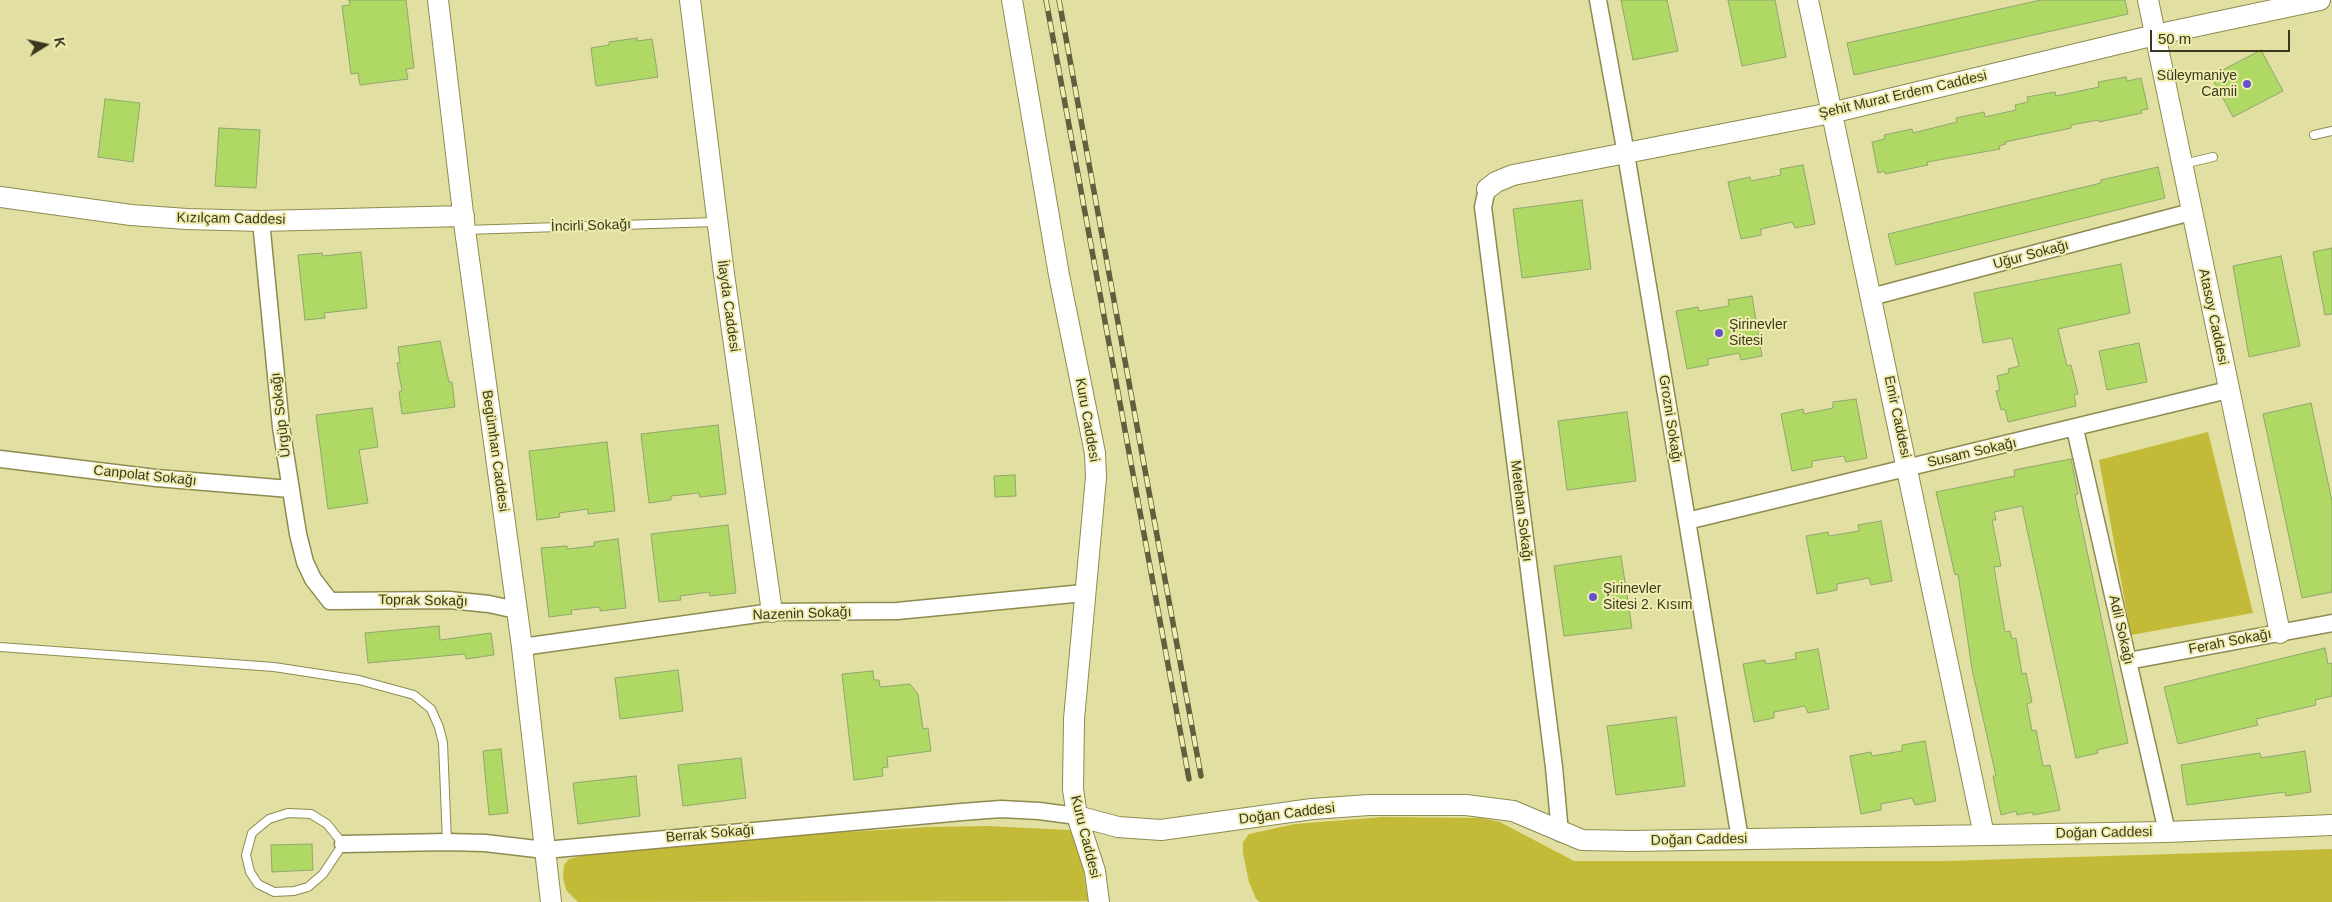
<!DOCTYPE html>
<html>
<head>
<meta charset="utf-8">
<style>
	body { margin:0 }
	#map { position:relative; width:2332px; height:902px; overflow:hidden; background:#e2dfa2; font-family:Helvetica,sans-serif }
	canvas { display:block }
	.north { position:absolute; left:20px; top:20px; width:50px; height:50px; -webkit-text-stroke:4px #efedaf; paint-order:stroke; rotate:80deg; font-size:14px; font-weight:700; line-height:20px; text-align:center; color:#3a381f }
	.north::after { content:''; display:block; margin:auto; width:18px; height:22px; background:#3a381f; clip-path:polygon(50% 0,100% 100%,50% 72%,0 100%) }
	.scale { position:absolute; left:2150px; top:30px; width:140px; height:22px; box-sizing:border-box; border:2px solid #3a381f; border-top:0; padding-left:6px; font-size:15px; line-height:18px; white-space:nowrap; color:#3a381f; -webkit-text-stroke:4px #efedaf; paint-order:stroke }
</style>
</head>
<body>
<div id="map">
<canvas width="2332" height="902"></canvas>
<div class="north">K</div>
<div class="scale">50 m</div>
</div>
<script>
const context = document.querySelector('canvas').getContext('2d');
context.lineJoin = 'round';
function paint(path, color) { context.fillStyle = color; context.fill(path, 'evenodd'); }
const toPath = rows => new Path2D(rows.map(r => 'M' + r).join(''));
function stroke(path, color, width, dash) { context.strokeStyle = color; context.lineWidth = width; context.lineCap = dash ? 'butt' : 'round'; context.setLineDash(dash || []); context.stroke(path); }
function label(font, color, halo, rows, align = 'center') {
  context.font = font + ' Helvetica,sans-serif'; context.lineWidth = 4; context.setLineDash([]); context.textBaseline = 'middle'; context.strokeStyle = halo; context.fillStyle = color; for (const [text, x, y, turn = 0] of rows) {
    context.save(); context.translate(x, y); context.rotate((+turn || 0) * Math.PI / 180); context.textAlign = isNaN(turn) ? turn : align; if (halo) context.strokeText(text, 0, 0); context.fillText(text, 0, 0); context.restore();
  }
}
paint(toPath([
	[2208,432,2253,613,2131,635,2099,460],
	[1383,817,1481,818,1500,822,1574,861,1947,861,2332,849,2332,902,1260,902,1256,899,1249,882,1243,853,1243,842,1249,834,1295,824],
	[987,826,1070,830,1075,836,1081,854,1088,901,578,902,566,890,563,877,564,865,569,859,581,856,734,839,928,827]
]), '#c3bb37');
const building = toPath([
	[349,0,406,0,414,68,406,69,408,79,360,85,358,73,351,74,342,6,350,5,349,0],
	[1621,0,1667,0,1678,51,1633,60,1621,0],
	[1728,0,1775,0,1786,57,1742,66,1728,0],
	[2041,0,2125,0,2128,14,1854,75,1847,43,2041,0],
	[637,38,637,41,652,39,658,77,596,86,591,48,609,45,609,42,637,38],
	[2261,50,2283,91,2233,117,2211,76,2261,50],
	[2126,77,2127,81,2141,78,2148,109,2141,110,2142,113,2099,122,2099,120,2071,125,2071,128,2005,142,2006,144,1999,146,2000,149,1927,162,1928,165,1885,174,1885,171,1878,173,1872,142,1885,139,1884,135,1912,129,1913,133,1957,122,1956,118,1984,112,1985,117,2016,110,2015,105,2028,102,2027,97,2055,92,2056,96,2099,87,2098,82,2126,77],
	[105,99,140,103,133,162,98,157,105,99],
	[219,128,260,130,256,188,215,186,219,128],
	[1803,165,1815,224,1795,228,1792,222,1761,229,1761,235,1741,239,1728,182,1750,177,1751,181,1781,175,1780,169,1803,165],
	[2158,167,2165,198,1896,265,1888,234,2101,183,2101,180,2158,167],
	[1582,200,1591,269,1522,278,1513,209,1582,200],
	[2332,248,2332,314,2325,315,2313,252,2332,248],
	[361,252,367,308,324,313,325,318,305,320,298,255,322,253,323,256,361,252],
	[2281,256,2300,346,2249,357,2233,266,2281,256],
	[2121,264,2130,313,2058,329,2067,366,2071,365,2078,394,2074,395,2076,406,2008,422,2005,409,2001,410,1996,391,2000,390,1997,376,2009,373,2008,369,2019,366,2012,338,1983,343,1974,293,2121,264],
	[1752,296,1762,356,1741,360,1739,353,1708,359,1708,365,1687,369,1676,311,1698,307,1699,311,1729,306,1728,300,1752,296],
	[440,341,449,382,452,382,455,407,402,414,399,392,402,391,397,363,400,363,398,347,440,341],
	[2139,343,2147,382,2107,390,2099,351,2139,343],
	[1856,399,1867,458,1846,462,1844,456,1812,461,1812,467,1792,471,1781,414,1803,409,1804,414,1833,408,1833,402,1856,399],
	[2311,403,2332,501,2332,592,2302,598,2263,414,2311,403],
	[372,408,378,447,359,450,368,503,328,509,316,415,372,408],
	[1627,412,1636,481,1567,490,1558,421,1627,412],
	[718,425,726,494,700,497,699,493,671,496,671,500,649,503,641,434,718,425],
	[607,442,615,511,588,514,588,509,559,513,560,517,537,520,529,451,607,442],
	[2071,459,2078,494,2075,495,2128,743,2097,750,2098,753,2076,758,2022,506,1994,512,1996,520,1992,520,2001,566,1994,567,2005,632,2010,631,2012,639,2016,638,2022,674,2026,673,2032,702,2027,704,2032,731,2036,730,2043,766,2050,765,2060,810,2033,815,2033,812,2017,815,2016,811,2001,815,1993,776,1996,776,1972,669,1958,574,1955,575,1936,492,2015,476,2014,470,2071,459],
	[1015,475,1016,496,995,497,994,476,1015,475],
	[1881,521,1892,581,1871,585,1869,578,1837,584,1837,590,1817,594,1806,536,1828,532,1829,536,1859,531,1858,525,1881,521],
	[728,525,736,593,710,596,709,592,680,596,681,600,659,602,651,534,728,525],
	[618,539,626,608,600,611,600,607,571,610,572,614,549,617,541,548,567,546,567,549,594,546,594,542,618,539],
	[1621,556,1632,628,1564,636,1554,566,1621,556],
	[439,626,440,640,491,633,494,655,466,659,465,654,368,663,365,633,439,626],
	[2325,648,2328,664,2332,663,2332,696,2315,700,2316,705,2256,719,2258,725,2178,744,2164,687,2325,648],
	[1818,649,1829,709,1808,713,1805,706,1774,712,1774,718,1754,722,1743,664,1765,660,1766,664,1796,659,1795,653,1818,649],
	[678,670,683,711,620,719,615,678,678,670],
	[873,671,874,680,879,680,880,687,910,684,918,694,923,729,928,728,931,751,887,757,888,767,882,768,883,776,854,780,842,674,873,671],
	[1676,717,1685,786,1616,795,1607,726,1676,717],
	[1925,741,1936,801,1915,805,1912,798,1881,804,1881,810,1861,814,1850,756,1871,752,1872,756,1902,751,1902,745,1925,741],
	[501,749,508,813,489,815,483,751,501,749],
	[2305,751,2311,792,2286,796,2285,792,2187,805,2181,765,2260,753,2261,758,2305,751],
	[741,758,746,798,683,806,678,765,741,758],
	[636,776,640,816,578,824,573,783,636,776],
	[312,844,313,870,272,872,271,845,312,844]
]);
paint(building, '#b0d865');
stroke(building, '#90a66f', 1);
const service = toPath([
	[2314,135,2332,131],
	[2183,164,2213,157],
	[465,230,716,222],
	[0,647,274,667,359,680,414,695,431,709,439,727,443,743,447,842],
	[288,813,311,814,327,824,343,844,323,874,308,887,294,891,274,892,258,884,250,872,246,855,252,833,269,819,288,813]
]);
const minor = toPath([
	[1598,0,1626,154,1740,839],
	[1487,189,1483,207,1554,767,1560,833],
	[261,221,281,427,298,534,305,562,313,579,330,601,449,600,489,604,516,610],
	[1871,297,2191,212],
	[2075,429,2167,832],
	[0,459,156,478,290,489],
	[1687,521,2228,390],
	[522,647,772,612,897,611,1084,593],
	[2128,661,2332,623],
	[343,844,447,842,485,843,545,850,962,812,1001,809,1039,811,1077,816]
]);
const tertiary = toPath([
	[438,0,465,230,522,647,551,902],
	[690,0,724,274,772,612],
	[1012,0,1059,275,1095,453,1096,477,1074,719,1073,789,1077,816,1095,871,1099,902],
	[1808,0,1984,835],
	[2148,0,2280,633],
	[1487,189,1496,182,1513,175,1831,113,2155,35,2320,0],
	[0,197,131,215,187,219,261,221,464,216],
	[1077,816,1118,827,1161,830,1312,809,1369,805,1466,805,1513,811,1582,840,1632,841,2167,832,2332,825]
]);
stroke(service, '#8e8b50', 10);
stroke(minor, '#8e8b50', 19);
stroke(tertiary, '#8e8b50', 22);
stroke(service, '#fff', 8);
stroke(minor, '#fff', 16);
stroke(tertiary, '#fff', 20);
const rail = toPath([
	[1046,0,1189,779],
	[1059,0,1201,776]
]);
stroke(rail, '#615f3e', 5.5);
stroke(rail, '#efedaf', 4, [11]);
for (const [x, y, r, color] of [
	[2247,84,5,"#6552cb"],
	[1719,333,5,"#6552cb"],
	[1593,597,5,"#6552cb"]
]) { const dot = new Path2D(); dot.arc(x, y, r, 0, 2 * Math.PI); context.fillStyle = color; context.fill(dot); stroke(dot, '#efedaf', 2); }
label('14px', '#3a381f', '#efedaf', [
	["Süleymaniye",2237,76,"right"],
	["Camii",2237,92,"right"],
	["Şirinevler",1729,325],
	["Sitesi",1729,341],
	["Şirinevler",1603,589],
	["Sitesi 2. Kısım",1603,605]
], 'left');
label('14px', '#3a381f', '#efedaf', [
	["Şehit Murat Erdem Caddesi",1903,95,-13],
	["Kızılçam Caddesi",231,219,1],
	["İncirli Sokağı",591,226,-2],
	["Uğur Sokağı",2031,255,-15],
	["İlayda Caddesi",728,306,82],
	["Atasoy Caddesi",2213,317,78],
	["Ürgüp Sokağı",281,415,-97],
	["Emir Caddesi",1897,417,78],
	["Grozni Sokağı",1670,419,81],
	["Kuru Caddesi",1087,420,80],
	["Begümhan Caddesi",495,451,82],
	["Susam Sokağı",1972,453,-13],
	["Canpolat Sokağı",145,476,6],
	["Metehan Sokağı",1521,511,83],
	["Toprak Sokağı",423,601,1],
	["Nazenin Sokağı",802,614,-2],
	["Adil Sokağı",2121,630,77],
	["Ferah Sokağı",2230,642,-11],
	["Doğan Caddesi",1287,814,-7],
	["Doğan Caddesi",2104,833,-1],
	["Berrak Sokağı",710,834,-5],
	["Kuru Caddesi",1085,837,76],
	["Doğan Caddesi",1699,840,-1]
]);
</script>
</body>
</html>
